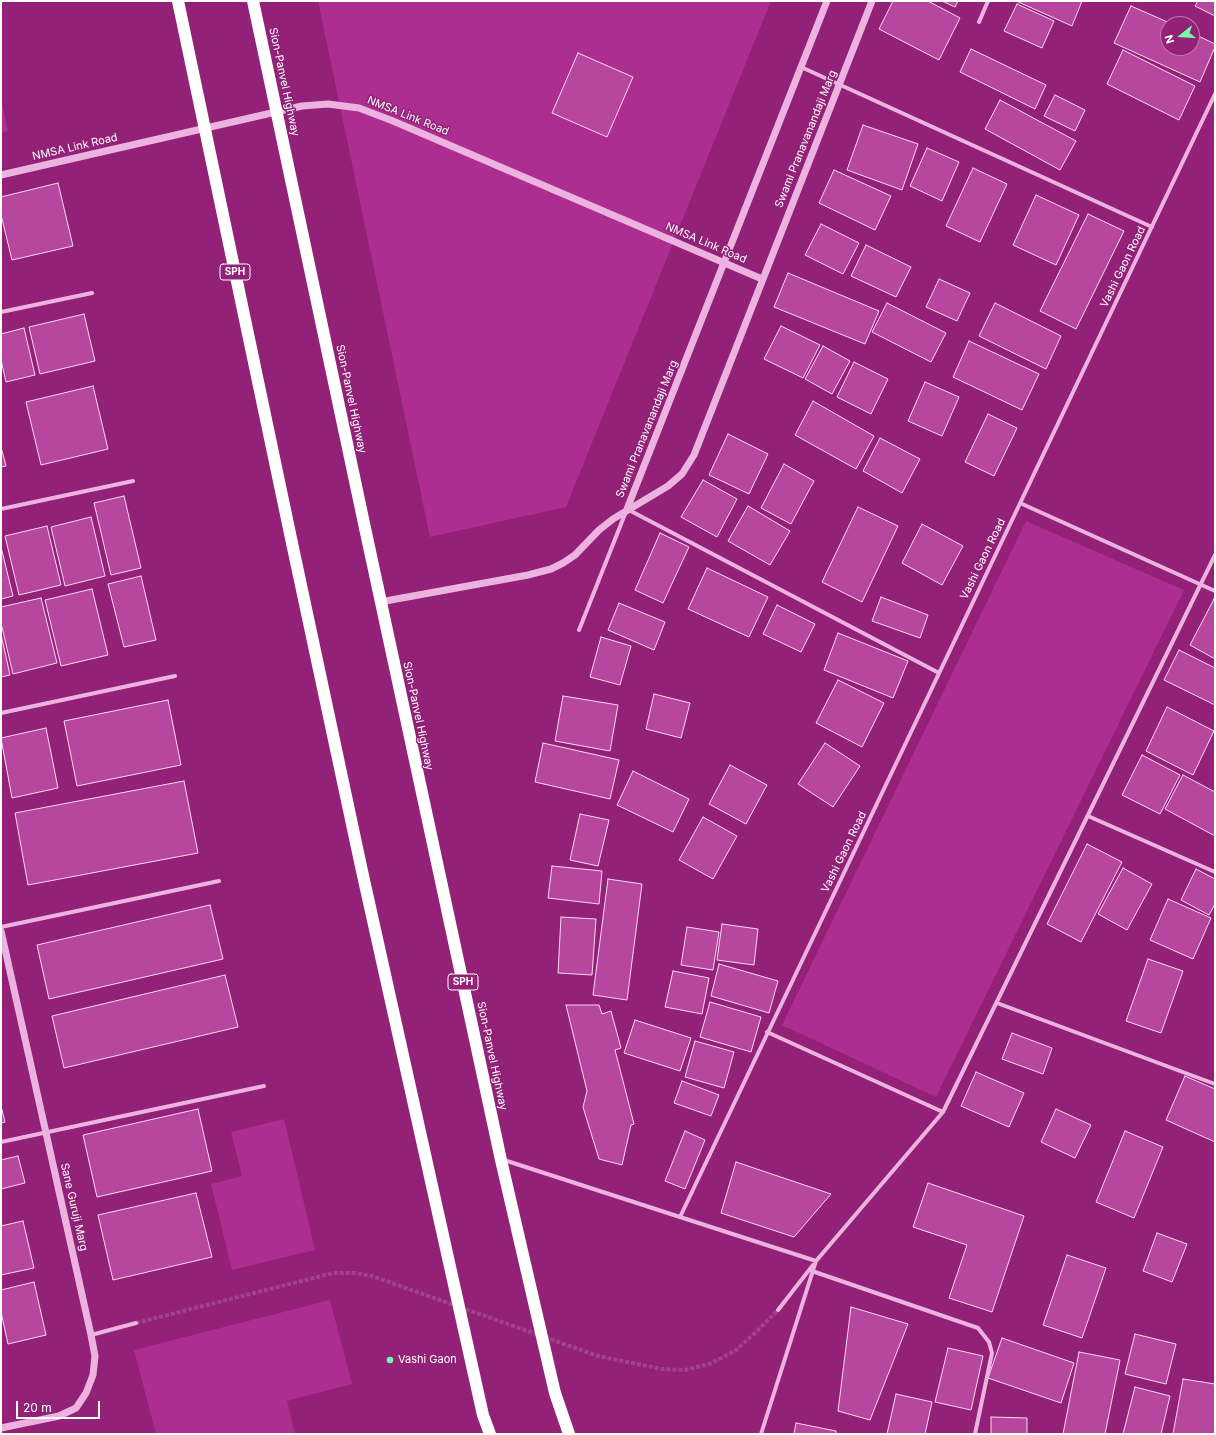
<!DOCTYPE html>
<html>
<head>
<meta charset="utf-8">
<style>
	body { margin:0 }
	#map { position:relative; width:1216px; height:1435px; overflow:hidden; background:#922177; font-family:Inter,sans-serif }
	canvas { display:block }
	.frame { position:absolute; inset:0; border:2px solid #fff; pointer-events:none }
	.north { position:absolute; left:1160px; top:16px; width:40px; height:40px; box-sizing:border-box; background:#922177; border:1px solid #be7aad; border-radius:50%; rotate:253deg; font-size:11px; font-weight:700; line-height:16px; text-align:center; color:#fff }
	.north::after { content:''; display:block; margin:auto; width:14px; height:18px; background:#75faa8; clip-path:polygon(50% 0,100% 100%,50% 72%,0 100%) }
	.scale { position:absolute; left:16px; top:1401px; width:84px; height:18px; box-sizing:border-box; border:2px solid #fff; border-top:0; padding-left:5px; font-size:12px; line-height:14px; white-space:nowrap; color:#fff; -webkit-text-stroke:3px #922177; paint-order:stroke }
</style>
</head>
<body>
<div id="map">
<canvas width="1216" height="1435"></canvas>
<div class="frame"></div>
<div class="north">N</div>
<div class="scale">20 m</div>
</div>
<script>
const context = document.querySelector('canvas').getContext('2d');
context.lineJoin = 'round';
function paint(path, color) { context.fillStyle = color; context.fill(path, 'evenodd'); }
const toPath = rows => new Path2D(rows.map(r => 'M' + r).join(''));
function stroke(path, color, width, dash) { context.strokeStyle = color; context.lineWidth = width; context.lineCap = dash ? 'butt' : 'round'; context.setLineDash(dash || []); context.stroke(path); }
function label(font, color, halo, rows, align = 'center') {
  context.font = font + ' Inter,sans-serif'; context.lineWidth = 3; context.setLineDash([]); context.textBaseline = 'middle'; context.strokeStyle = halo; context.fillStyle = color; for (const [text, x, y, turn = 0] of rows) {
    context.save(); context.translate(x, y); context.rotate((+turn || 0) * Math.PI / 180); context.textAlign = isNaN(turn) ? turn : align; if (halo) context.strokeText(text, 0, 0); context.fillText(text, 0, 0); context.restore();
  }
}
paint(toPath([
	[318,1,771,1,566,507,430,537],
	[1,98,8,131,1,133],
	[1026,521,1184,590,936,1097,782,1025],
	[284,1119,315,1250,232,1270,211,1184,242,1176,231,1132],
	[330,1300,352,1384,287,1401,295,1434,156,1434,134,1350]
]), '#ad2e90');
const building = toPath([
	[893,1,928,1,960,18,939,60,879,29,893,1],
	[942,1,958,1,955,7,942,1],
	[1016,1,1082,1,1072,26,1016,1],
	[1198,1,1215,1,1215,16,1195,6,1198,1],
	[1017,4,1054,21,1042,48,1004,31,1017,4],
	[1131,6,1172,24,1168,24,1168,48,1192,48,1192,33,1215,44,1215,47,1200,82,1114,43,1131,6],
	[971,49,1046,85,1035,109,960,72,971,49],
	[1123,50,1195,86,1179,120,1107,84,1123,50],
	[578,53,633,77,607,137,552,113,578,53],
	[1055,95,1085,110,1075,131,1044,116,1055,95],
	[1000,100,1076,141,1060,170,985,129,1000,100],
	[863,125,918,144,902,190,847,170,863,125],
	[927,148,959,162,942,201,910,186,927,148],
	[973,168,1007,184,980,242,946,226,973,168],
	[834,170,891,196,875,230,819,203,834,170],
	[58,183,73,246,12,260,1,215,1,197,58,183],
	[1036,195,1079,215,1056,265,1013,245,1036,195],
	[1088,214,1124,231,1076,329,1040,311,1088,214],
	[821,224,859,243,843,274,805,255,821,224],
	[866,245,911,267,896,297,851,276,866,245],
	[788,273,879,311,865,344,774,307,788,273],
	[939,279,970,293,957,321,926,307,939,279],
	[887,303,946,333,931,362,872,332,887,303],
	[995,303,1061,336,1046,369,979,336,995,303],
	[84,314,95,361,40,374,29,327,84,314],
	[781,326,820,345,803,378,764,359,781,326],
	[24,328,35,375,6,382,1,360,1,334,24,328],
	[969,341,1039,374,1022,410,953,377,969,341],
	[823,346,850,361,832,394,805,379,823,346],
	[854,362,888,379,871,414,837,397,854,362],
	[925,382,959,397,942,436,908,421,925,382],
	[93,386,108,449,41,465,26,402,93,386],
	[813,401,874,436,856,469,795,435,813,401],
	[988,414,1017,428,994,476,965,462,988,414],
	[728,434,768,454,749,494,709,475,728,434],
	[880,438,920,459,902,493,863,471,880,438],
	[1,447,6,466,1,467,1,447],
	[784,464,814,481,791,524,761,508,784,464],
	[703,480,737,499,717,537,681,517,703,480],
	[124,496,141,568,111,575,94,503,124,496],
	[748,506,790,531,770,565,728,541,748,506],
	[858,507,898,526,862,602,822,582,858,507],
	[91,517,105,576,65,586,51,527,91,517],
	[922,524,963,546,942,585,902,563,922,524],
	[47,526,61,585,19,595,5,536,47,526],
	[660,533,689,547,663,603,635,590,660,533],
	[1,547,13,596,1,599,1,547],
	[707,568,768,597,749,637,688,609,707,568],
	[141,576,156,640,124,647,108,584,141,576],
	[92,589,108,655,61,666,45,600,92,589],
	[881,597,928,615,920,638,872,621,881,597],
	[41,598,57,663,13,674,1,623,1,607,41,598],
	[1214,599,1215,600,1215,659,1190,645,1214,599],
	[619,603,665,622,654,650,608,630,619,603],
	[777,605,815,624,801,652,763,634,777,605],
	[838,633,908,661,893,698,824,670,838,633],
	[1,634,10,675,1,677,1,634],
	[601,637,631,646,620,685,590,677,601,637],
	[1179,650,1215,668,1215,705,1164,680,1179,650],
	[838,680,884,703,862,747,816,723,838,680],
	[654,694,690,703,681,738,646,729,654,694],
	[563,696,618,705,610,751,555,741,563,696],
	[168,700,181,765,77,786,64,721,168,700],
	[1167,707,1214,731,1193,775,1146,751,1167,707],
	[46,728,58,788,12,798,1,738,46,728],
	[543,743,619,760,610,799,535,782,543,743],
	[825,743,860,766,833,807,798,784,825,743],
	[1142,755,1180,775,1160,814,1122,795,1142,755],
	[730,765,767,785,746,824,709,804,730,765],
	[633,771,689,799,673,832,617,805,633,771],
	[1183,775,1215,792,1215,836,1165,809,1183,775],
	[184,781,198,853,28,885,15,813,184,781],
	[580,814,609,820,598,866,570,860,580,814],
	[703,817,737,836,713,879,679,860,703,817],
	[1087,844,1122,862,1081,942,1047,924,1087,844],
	[552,866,602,871,599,904,548,898,552,866],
	[1123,868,1152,884,1127,930,1098,914,1123,868],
	[1196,869,1215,879,1215,904,1209,915,1181,900,1196,869],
	[608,879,642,884,627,1000,593,995,608,879],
	[1168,899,1211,918,1193,959,1150,940,1168,899],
	[210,905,223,959,49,999,37,945,210,905],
	[561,917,596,919,592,975,558,973,561,917],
	[722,924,758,929,754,965,717,960,722,924],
	[687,927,719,932,713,970,681,965,687,927],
	[1148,959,1183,971,1161,1033,1126,1021,1148,959],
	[719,964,778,981,769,1013,711,996,719,964],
	[673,971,709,978,702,1014,665,1007,673,971],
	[225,975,238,1027,64,1068,52,1016,225,975],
	[710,1002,761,1017,751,1052,700,1037,710,1002],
	[566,1005,599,1005,602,1014,611,1011,621,1048,615,1050,634,1124,631,1125,622,1165,599,1159,583,1107,587,1091,566,1005],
	[635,1020,691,1038,680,1071,624,1053,635,1020],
	[1012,1033,1052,1048,1043,1074,1002,1059,1012,1033],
	[695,1041,734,1052,724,1088,685,1077,695,1041],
	[976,1072,1024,1093,1009,1127,961,1106,976,1072],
	[1185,1076,1215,1089,1215,1142,1166,1120,1185,1076],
	[682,1081,719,1095,711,1116,674,1103,682,1081],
	[1,1106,5,1122,1,1123,1,1106],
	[198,1109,212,1171,97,1197,83,1135,198,1109],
	[1056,1109,1091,1125,1075,1158,1041,1142,1056,1109],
	[685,1131,705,1140,685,1189,665,1181,685,1131],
	[1125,1131,1163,1147,1134,1218,1096,1202,1125,1131],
	[18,1156,25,1183,1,1189,1,1160,18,1156],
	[736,1162,831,1194,794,1237,721,1213,736,1162],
	[928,1183,1024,1216,992,1312,949,1298,967,1245,913,1227,928,1183],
	[196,1193,212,1257,113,1280,98,1215,196,1193],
	[23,1221,34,1268,1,1275,1,1226,23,1221],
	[1157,1233,1187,1244,1172,1282,1143,1271,1157,1233],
	[1067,1255,1106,1268,1082,1338,1043,1325,1067,1255],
	[34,1282,46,1335,8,1344,1,1312,1,1290,34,1282],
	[851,1307,908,1324,870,1420,838,1411,851,1307],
	[1135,1334,1176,1344,1166,1384,1125,1374,1135,1334],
	[1002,1338,1074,1363,1061,1403,988,1378,1002,1338],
	[948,1348,983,1356,971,1410,935,1402,948,1348],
	[1079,1352,1120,1360,1105,1434,1063,1434,1079,1352],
	[1183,1379,1215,1384,1215,1434,1173,1434,1183,1379],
	[1135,1387,1170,1396,1161,1434,1123,1434,1135,1387],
	[896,1394,932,1402,925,1434,887,1434,896,1394],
	[991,1417,1027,1418,1027,1434,991,1434,991,1417],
	[796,1423,836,1431,836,1434,794,1434,796,1423]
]);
paint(building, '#b7469e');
stroke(building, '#fad9f2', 1);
stroke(toPath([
	[136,1323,333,1273,354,1273,372,1276,598,1356,662,1369,685,1370,709,1364,735,1351,755,1333,778,1310]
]), '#a2428b', 4, [4, 2]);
stroke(toPath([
	[979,22,988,1],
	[801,67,1152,227],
	[1,312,92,293],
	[1020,503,1215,591],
	[1,509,133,481],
	[579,630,627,509,939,673],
	[1,713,175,676],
	[1088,816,1215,872],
	[1,927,219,881],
	[997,1003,1215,1084],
	[943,1112,1215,555],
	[1,1142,264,1086],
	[504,1160,816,1261],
	[680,1217,1215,94],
	[812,1271,978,1328,989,1342,992,1353,975,1434],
	[778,1310,813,1265],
	[91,1335,136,1323],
	[761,1434,816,1261,943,1112,767,1032]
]), '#edb3e0', 4);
stroke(toPath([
	[1,175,302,106,328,104,359,108,393,121,762,279],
	[627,509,827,1],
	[380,602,528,575,551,569,563,563,575,555,599,530,613,519,668,486,682,474,694,455,872,1],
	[1,931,91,1335,95,1356,93,1375,86,1393,76,1408,59,1416,1,1428]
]), '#edb3e0', 7);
stroke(toPath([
	[365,528,501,1160,555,1393,569,1434],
	[292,543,362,871,483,1415,490,1434]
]), '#fff', 12);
stroke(toPath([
	[178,1,292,543],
	[253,1,365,528]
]), '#fff', 12);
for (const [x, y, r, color] of [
	[390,1360,4,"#75faa8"]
]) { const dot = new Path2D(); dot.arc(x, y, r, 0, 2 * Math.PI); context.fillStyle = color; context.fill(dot); stroke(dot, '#922177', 1.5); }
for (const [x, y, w] of [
	[235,272,30],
	[463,982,30]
]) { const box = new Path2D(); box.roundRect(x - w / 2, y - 8, w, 16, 3); context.fillStyle = '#922177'; context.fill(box); stroke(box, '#fff', 1); }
label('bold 10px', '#fff', null, [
	["SPH",235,272],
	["SPH",463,982]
]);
label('11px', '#fff', '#922177', [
	["Sion-Panvel Highway",284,82,78],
	["NMSA Link Road",408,116,22],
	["Swami Pranavanandaji Marg",806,139,-68],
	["NMSA Link Road",75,147,-13],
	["NMSA Link Road",706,243,23],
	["Vashi Gaon Road",1123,267,-64],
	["Sion-Panvel Highway",351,399,78],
	["Swami Pranavanandaji Marg",647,429,-68],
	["Vashi Gaon Road",983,559,-64],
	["Sion-Panvel Highway",418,716,78],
	["Vashi Gaon Road",844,852,-64],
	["Sion-Panvel Highway",492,1056,78],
	["Sane Guruji Marg",74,1207,77]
]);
label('11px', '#fff', '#922177', [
	["Vashi Gaon",398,1360]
], 'left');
</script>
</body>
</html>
